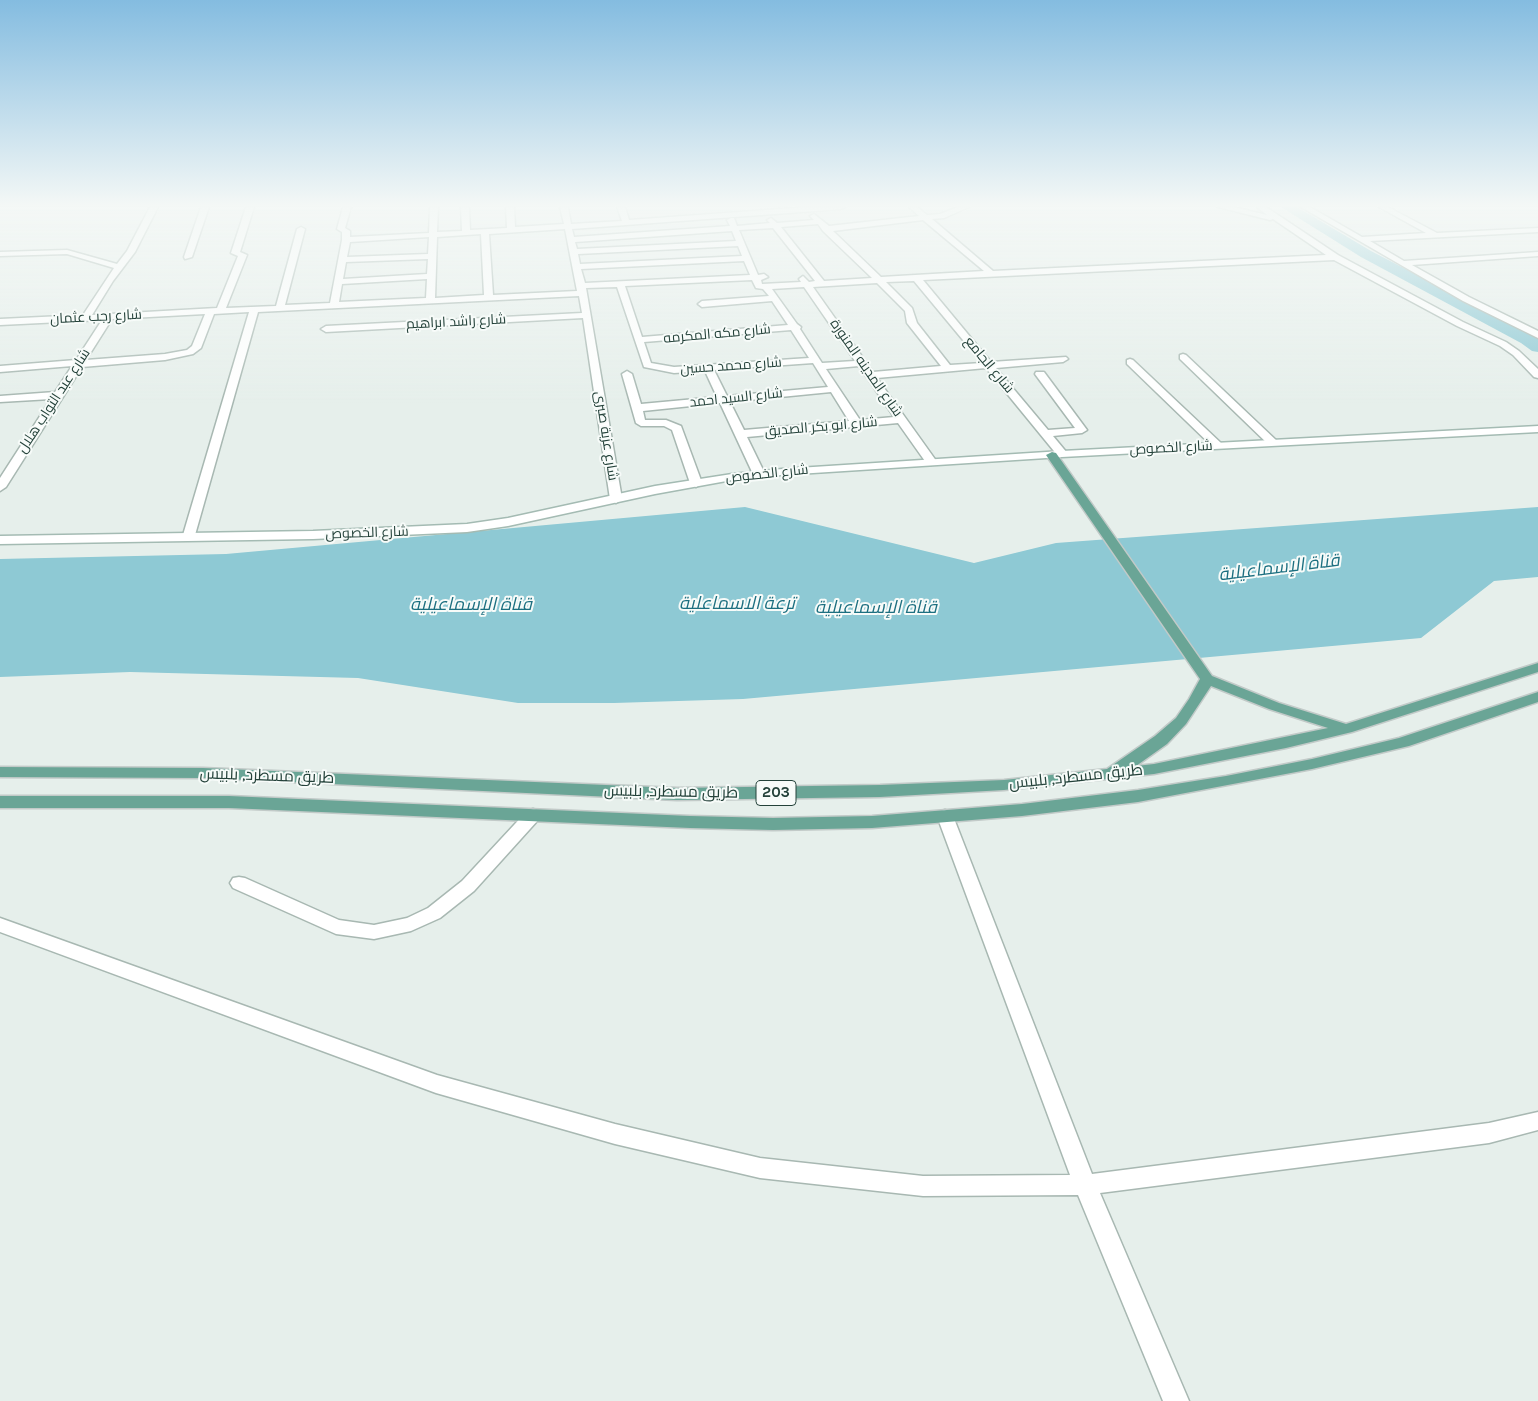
<!DOCTYPE html>
<html>
<head>
<meta charset="utf-8">
<style>
	body { margin:0 }
	canvas { display:block; background:#e6efeb }
</style>
</head>
<body>
<canvas width="1538" height="1401"></canvas>
<script>
const context = document.querySelector('canvas').getContext('2d');
context.lineJoin = 'round';
function paint(path, color) { context.fillStyle = color; context.fill(path, 'evenodd'); }
const toPath = rows => new Path2D(rows.map(r => 'M' + r).join(''));
function stroke(path, color, width, dash) { context.strokeStyle = color; context.lineWidth = width; context.lineCap = dash ? 'butt' : 'round'; context.setLineDash(dash || []); context.stroke(path); }
function label(font, color, halo, rows, align = 'center') {
  context.font = font + ' Karla,Cairo,sans-serif'; context.lineWidth = 4; context.setLineDash([]); context.textBaseline = 'middle'; context.strokeStyle = halo; context.fillStyle = color; for (const [text, x, y, turn = 0] of rows) {
    context.save(); context.translate(x, y); context.rotate((+turn || 0) * Math.PI / 180); context.textAlign = isNaN(turn) ? turn : align; if (halo) context.strokeText(text, 0, 0); context.fillText(text, 0, 0); context.restore();
  }
}
paint(toPath([
	[745,507,974,563,1056,543,1538,507,1538,577,1494,581,1421,638,743,699,614,703,518,703,358,678,130,672,0,677,0,559,226,554]
]), '#8ec9d4');
paint(toPath([
	[1281,207,1297,207,1371,251,1533,335,1538,339,1538,352,1532,351,1521,343,1361,257,1281,207]
]), '#8ec9d4');
const street = toPath([
	[150,207,158,207,135,252,113,281,92,315,217,308,238,256,231,253,246,207,254,207,240,252,247,255,226,308,276,306,297,229,301,227,305,229,285,305,330,303,342,240,342,232,337,229,343,207,351,207,345,228,350,231,350,237,429,233,430,207,438,207,437,232,462,231,461,207,469,207,470,230,507,228,506,207,514,207,515,227,564,224,560,207,568,207,571,224,622,221,617,207,625,207,629,220,807,207,845,207,842,209,572,229,574,237,730,226,727,220,731,218,734,218,737,226,770,223,767,220,771,218,777,223,814,220,810,216,814,214,829,226,919,216,909,207,917,207,927,215,940,214,958,207,969,207,944,218,932,219,993,271,1326,255,1273,219,1270,220,1218,207,1233,207,1267,215,1257,207,1266,207,1338,255,1463,322,1506,342,1519,351,1538,369,1538,378,1534,377,1513,355,1500,346,1457,326,1334,260,923,280,991,362,1066,357,1068,359,1063,362,996,368,1048,430,1075,428,1035,374,1036,372,1044,372,1087,430,1082,433,1053,436,1068,454,1066,456,1058,456,986,368,877,378,937,462,931,465,927,464,898,423,747,437,765,474,759,477,753,474,720,403,643,411,645,420,666,420,681,426,702,483,696,487,690,483,672,430,664,426,641,426,636,423,622,374,627,371,632,374,641,404,717,397,705,371,674,373,644,367,617,287,586,288,622,499,616,503,610,499,583,318,326,332,321,329,326,326,582,313,579,296,258,312,195,535,189,539,183,535,249,312,214,314,201,348,193,354,165,360,82,367,6,487,0,491,0,478,51,399,0,402,0,396,55,392,72,366,0,372,0,366,76,360,102,320,0,325,0,319,83,315,114,268,67,254,0,256,0,252,67,250,117,264,127,251,150,207],
	[923,220,984,271,881,277,833,231,923,220],
	[818,224,823,231,872,278,824,281,781,227,818,224],
	[773,228,815,281,809,282,803,276,799,279,801,282,762,284,761,280,768,277,764,274,758,275,739,230,773,228],
	[565,229,577,291,493,295,489,234,565,229],
	[732,231,736,241,577,249,575,242,732,231],
	[481,234,484,295,435,298,437,237,481,234],
	[429,237,428,254,347,257,350,242,429,237],
	[738,246,742,256,580,264,578,254,738,246],
	[428,259,427,274,343,279,346,262,428,259],
	[744,261,750,275,585,283,581,269,744,261],
	[427,279,426,298,339,302,342,284,427,279],
	[752,280,756,288,763,289,769,296,702,301,698,304,702,307,772,301,788,325,642,337,625,286,752,280],
	[914,281,982,363,950,365,917,323,912,308,886,282,914,281],
	[877,283,905,311,907,323,941,366,873,372,813,287,877,283],
	[804,287,855,361,822,363,800,329,801,327,797,324,772,289,804,287],
	[205,314,192,346,187,350,165,354,86,360,112,319,205,314],
	[791,330,809,358,674,367,651,363,644,342,791,330],
	[813,363,828,387,727,396,714,370,813,363],
	[859,366,894,417,860,420,826,369,859,366],
	[831,392,849,421,744,430,730,402,831,392],
	[201,207,209,207,192,257,185,259,184,257,201,207],
	[1301,207,1310,207,1362,237,1426,233,1379,207,1388,207,1437,233,1538,228,1538,232,1370,241,1404,261,1538,252,1538,256,1412,265,1469,297,1538,331,1538,338,1463,301,1301,207],
	[1183,354,1186,355,1277,441,1279,443,1277,445,1269,445,1180,359,1180,355,1183,354],
	[1130,359,1133,360,1222,444,1224,446,1222,448,1214,448,1127,364,1127,360,1130,359],
	[533,809,539,811,541,815,539,819,474,891,440,918,411,931,374,939,336,934,233,888,230,883,233,878,239,877,245,878,339,920,374,925,407,918,428,908,462,881,527,811,533,809],
	[945,810,951,812,953,816,1092,1174,1489,1123,1538,1112,1538,1130,1489,1143,1100,1193,1189,1401,1163,1401,1078,1195,923,1196,760,1178,615,1144,436,1093,0,932,0,918,437,1075,615,1124,760,1158,923,1176,1070,1175,937,816,939,812,945,810]
]);
const secondary = toPath([
	[1538,426,1538,432,1062,457,782,475,732,480,655,494,508,526,467,532,313,539,0,544,0,536,313,531,467,524,508,518,655,486,732,474,782,469,1062,451,1538,426]
]);
const primary = toPath([
	[1052,452,1056,453,1212,676,1279,703,1346,724,1538,663,1538,672,1352,732,1286,748,1154,774,1004,790,880,797,677,800,203,778,0,777,0,767,203,768,677,788,880,785,1004,780,1107,769,1155,736,1176,718,1189,699,1200,679,1046,455,1052,452],
	[1211,686,1269,709,1328,728,1154,764,1136,766,1167,744,1186,724,1211,686],
	[1538,692,1538,702,1409,746,1312,769,1138,802,1022,816,872,828,773,830,690,828,229,808,0,808,0,796,229,796,690,816,773,818,872,816,1022,804,1138,790,1226,776,1312,759,1399,738,1538,692]
]);
stroke(street, '#a8b8b2', 3);
stroke(secondary, '#a4bbb3', 3);
stroke(primary, '#c2cac8', 3);
paint(street, '#fff');
paint(secondary, '#fff');
paint(primary, '#6aa596');
const sky = context.createLinearGradient(0, 0, 0, 403);
sky.addColorStop(0, '#84bce0');
sky.addColorStop(0.51, '#f4f8f6');
sky.addColorStop(1, '#f4f8f600');
context.fillStyle = sky;
context.fillRect(0, 0, 1538, 403);
label('14px', '#24423a', '#f7fbf9', [
	["شارع رجب عثمان",96,317,-3],
	["شارع راشد ابراهيم",456,322,-3],
	["شارع مكه المكرمه",717,334,-5],
	["شارع الجامع",989,365,50],
	["شارع محمد حسين",731,366,-4],
	["شارع المدينه المنورة",866,368,55],
	["شارع السيد احمد",736,398,-6],
	["شارع عبد التواب هلال",54,401,-57],
	["شارع ابو بكر الصديق",821,427,-5],
	["شارع عزبة صبرى",606,436,81],
	["شارع الخصوص",1171,448,-3],
	["شارع الخصوص",767,474,-6],
	["شارع الخصوص",367,533,-2]
]);
for (const [x, y, w] of [
	[776,793,40]
]) { const box = new Path2D(); box.roundRect(x - w / 2, y - 12.5, w, 25, 4); context.fillStyle = '#f7fbf9'; context.fill(box); stroke(box, '#24423a', 1); }
label('bold 15px', '#24423a', null, [
	["203",776,793]
]);
label('16px', '#24423a', '#f7fbf9', [
	["طريق مسطرد, بلبيس",267,776,2],
	["طريق مسطرد, بلبيس",1076,777,-6],
	["طريق مسطرد, بلبيس",671,792,1]
]);
label('italic 18px', '#1c6f80', '#f7fbf9', [
	["قناة الإسماعيلية",1279,568,-7],
	["ترعة الاسماعلية",737,604],
	["قناة الإسماعيلية",471,605],
	["قناة الإسماعيلية",876,608]
]);
</script>
</body>
</html>
